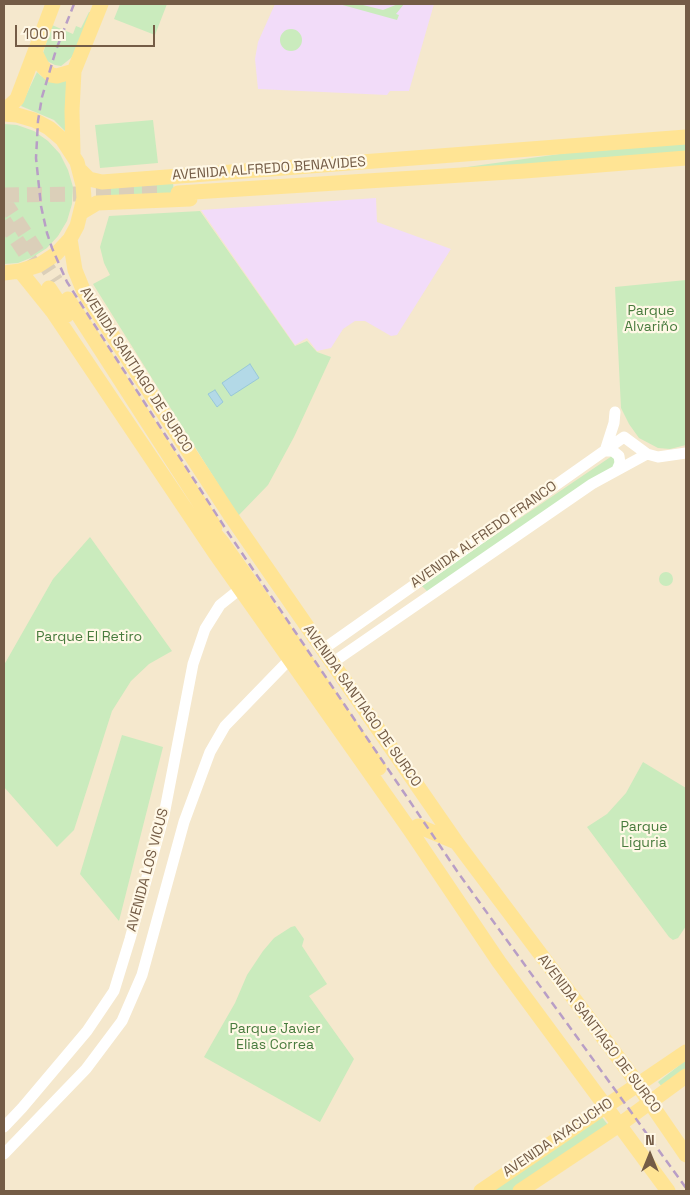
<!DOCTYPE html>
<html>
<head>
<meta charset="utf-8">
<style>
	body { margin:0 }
	#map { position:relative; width:690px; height:1195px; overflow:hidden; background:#fdf5df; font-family:"Space Grotesk",sans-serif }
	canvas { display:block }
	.frame { position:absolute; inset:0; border:5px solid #745c46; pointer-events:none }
	.north { position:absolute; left:625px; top:1130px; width:50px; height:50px; -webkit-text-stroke:4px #fff8e6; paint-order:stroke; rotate:0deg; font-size:14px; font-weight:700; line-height:20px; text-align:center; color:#745c46 }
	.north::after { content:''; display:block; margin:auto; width:18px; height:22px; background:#745c46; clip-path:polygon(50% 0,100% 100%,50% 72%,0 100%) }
	.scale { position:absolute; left:15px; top:25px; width:140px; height:22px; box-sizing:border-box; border:2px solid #745c46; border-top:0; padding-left:6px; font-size:15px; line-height:18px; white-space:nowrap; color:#745c46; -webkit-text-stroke:4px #fff8e6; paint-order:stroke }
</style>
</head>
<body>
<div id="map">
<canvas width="690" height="1195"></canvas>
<div class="frame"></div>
<div class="north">N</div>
<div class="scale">100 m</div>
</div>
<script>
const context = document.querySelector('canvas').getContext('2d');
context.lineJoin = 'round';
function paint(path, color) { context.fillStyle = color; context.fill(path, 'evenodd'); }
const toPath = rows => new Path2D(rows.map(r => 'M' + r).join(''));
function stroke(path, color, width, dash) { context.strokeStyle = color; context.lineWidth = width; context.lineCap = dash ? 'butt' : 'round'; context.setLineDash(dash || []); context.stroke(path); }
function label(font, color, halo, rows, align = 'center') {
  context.font = font + ' "Space Grotesk",sans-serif'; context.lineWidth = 4.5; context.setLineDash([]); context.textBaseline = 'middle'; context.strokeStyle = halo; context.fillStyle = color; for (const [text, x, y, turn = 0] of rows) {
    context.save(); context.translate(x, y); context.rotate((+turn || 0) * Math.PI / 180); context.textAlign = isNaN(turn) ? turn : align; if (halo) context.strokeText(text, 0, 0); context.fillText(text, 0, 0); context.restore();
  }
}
paint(toPath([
	[4,4,686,4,686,1191,4,1191]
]), '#f5e8cd');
paint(toPath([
	[275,4,434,4,409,91,390,91,387,95,258,89,255,59,258,42],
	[376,198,377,222,451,249,397,335,391,336,365,321,355,321,343,329,331,348,317,351,307,338,295,345,201,210]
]), '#f2dcf9');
paint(toPath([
	[120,4,167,4,155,35,114,19],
	[339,4,359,4,383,10,398,4,404,4,396,14,399,15,397,20],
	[89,12,93,12,76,50,71,58,61,66,55,65,47,61,43,53,52,25,73,34,76,26,81,28],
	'280 40a11 11 0 1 1 22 0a11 11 0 1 1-22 0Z',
	[37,72,41,76,54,83,66,80,67,133,54,120,21,106],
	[153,120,158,163,100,168,95,125],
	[4,124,17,125,34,131,48,141,60,154,68,170,73,187,72,204,67,221,58,236,47,248,33,257,18,263,4,264],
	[686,143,686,152,548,164,460,168,595,149],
	[173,182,174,195,108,200,107,187],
	[200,211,295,346,307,341,317,352,331,357,294,437,268,485,238,516,93,284,110,275,104,263,100,247,109,216],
	[686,280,686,445,670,449,658,448,639,438,629,424,621,408,615,287],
	[612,456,616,457,615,468,428,592,421,585],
	[90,537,172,651,149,664,131,681,112,711,74,830,57,847,4,787,4,665,53,579],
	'659 579a7 7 0 1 1 14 0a7 7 0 1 1-14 0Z',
	[122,735,163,747,119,921,80,874],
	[643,762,686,788,686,926,678,938,673,940,669,937,587,827,607,814,626,793],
	[295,926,304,939,302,946,327,984,309,996,354,1059,320,1122,204,1057,235,1003,247,975,263,951,274,938,291,927],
	[686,1060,686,1069,663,1088,658,1082],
	[601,1116,608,1125,513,1191,487,1191]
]), '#caebbd');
const water = toPath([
	[250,364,259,378,231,396,222,383,250,364],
	[215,390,223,402,217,407,208,394,215,390]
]);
paint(water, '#b3d9e7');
stroke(water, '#99c8d9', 1);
stroke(toPath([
	[4,195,160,193],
	[4,201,56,281],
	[4,221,32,263]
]), '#dbcfb9', 15, [15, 8]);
stroke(toPath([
	[615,412,614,423,605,451,613,451,619,456,620,463,617,470],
	[322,650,624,437,647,454,658,457,686,453],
	[332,663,592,484,647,454],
	[4,1127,22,1108,87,1031,114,991,130,939,164,815,193,664,205,629,220,605,240,589],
	[4,1154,86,1069,122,1021,142,975,184,822,210,752,225,726,290,659]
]), '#fff', 11);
stroke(toPath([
	[35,52,42,66,51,75,57,76,74,71],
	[4,111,17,99,53,4],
	[4,114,17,115,34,120,49,128,62,139,77,162,83,185,84,198,77,226,70,239,56,254,39,265,20,271,4,273],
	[73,153,72,111,74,71,101,4],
	[81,171,89,179,102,182,686,137],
	[178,193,525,171,686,158],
	[82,212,97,203,190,199],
	[70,239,75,270,84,292,230,515,457,843,629,1072,686,1155],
	[20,271,53,312,215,553,410,830,499,962,668,1191],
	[49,288,67,315],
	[68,299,215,527],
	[205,522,222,542,300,652,379,768],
	[418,826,456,842],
	[481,1191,686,1052],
	[520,1191,619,1125,686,1076]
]), '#ffe494', 15);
stroke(toPath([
	[74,4,56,50,42,97,38,121,36,158,41,206,47,233,52,248,67,282,229,534,459,874,686,1188]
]), '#b89ec6', 2.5, [8, 5]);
label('14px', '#745c46', '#fff8e6', [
	["AVENIDA ALFREDO BENAVIDES",269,169,-4],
	["AVENIDA SANTIAGO DE SURCO",136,370,57],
	["AVENIDA ALFREDO FRANCO",484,535,-35],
	["AVENIDA SANTIAGO DE SURCO",362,706,55],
	["AVENIDA LOS VICUS",148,870,-75],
	["AVENIDA SANTIAGO DE SURCO",599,1034,53],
	["AVENIDA AYACUCHO",558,1138,-34]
]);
label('14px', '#487b3d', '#fff8e6', [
	["Parque",651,311],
	["Alvariño",651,327],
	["Parque El Retiro",89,637],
	["Parque",644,827],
	["Liguria",644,843],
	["Parque Javier",275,1029],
	["Elias Correa",275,1045]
]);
</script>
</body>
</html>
